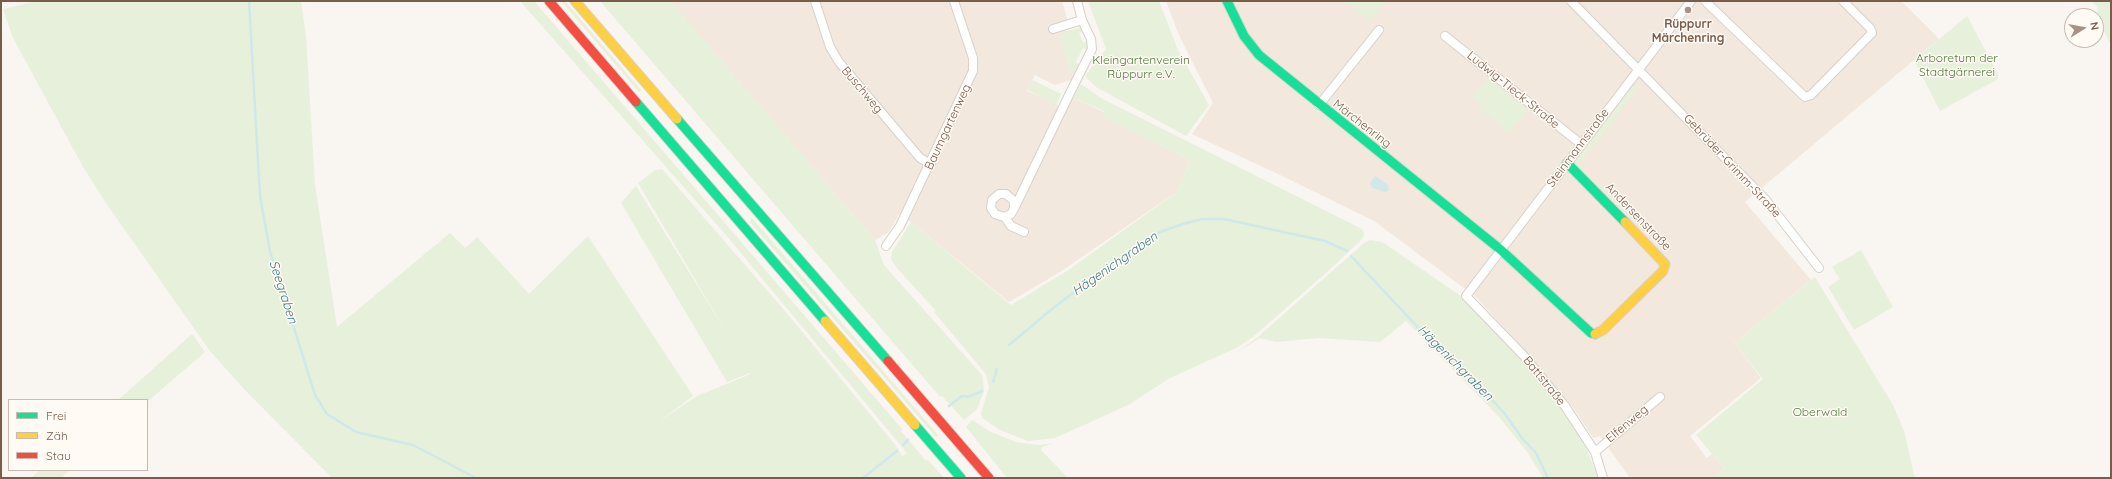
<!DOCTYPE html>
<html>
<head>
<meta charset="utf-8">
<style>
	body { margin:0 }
	#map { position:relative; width:2112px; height:479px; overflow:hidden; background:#f9f5f0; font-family:Quicksand,sans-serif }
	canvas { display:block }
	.frame { position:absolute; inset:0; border:2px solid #7a5c4d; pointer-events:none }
	.legend { position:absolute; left:8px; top:399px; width:140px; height:72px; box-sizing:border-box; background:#fffaf3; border:1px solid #cabbb1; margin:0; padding:5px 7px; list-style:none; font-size:12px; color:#7a5c4d }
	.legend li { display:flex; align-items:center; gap:8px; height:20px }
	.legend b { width:20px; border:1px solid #cabbb1 }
	.north { position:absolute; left:2064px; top:8px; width:40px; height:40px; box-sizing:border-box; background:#fffaf3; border:1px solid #cabbb1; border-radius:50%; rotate:79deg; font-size:11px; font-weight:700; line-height:16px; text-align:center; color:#7a5c4d }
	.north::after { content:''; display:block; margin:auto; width:14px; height:18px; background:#a69286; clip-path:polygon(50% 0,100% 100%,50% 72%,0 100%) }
</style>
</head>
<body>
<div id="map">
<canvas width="2112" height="479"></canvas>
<div class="frame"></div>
<ul class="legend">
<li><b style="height:5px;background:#16e098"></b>Frei</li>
<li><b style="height:5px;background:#ffcf43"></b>Zäh</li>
<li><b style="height:5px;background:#f24e42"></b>Stau</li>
</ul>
<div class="north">N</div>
</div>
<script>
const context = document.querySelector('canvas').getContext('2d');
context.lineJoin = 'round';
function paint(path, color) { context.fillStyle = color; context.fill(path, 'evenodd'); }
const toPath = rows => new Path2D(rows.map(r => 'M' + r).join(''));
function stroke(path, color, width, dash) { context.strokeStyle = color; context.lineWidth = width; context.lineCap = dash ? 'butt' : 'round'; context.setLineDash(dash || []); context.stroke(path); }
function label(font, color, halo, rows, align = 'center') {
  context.font = font + ' Quicksand,sans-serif'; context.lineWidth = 3; context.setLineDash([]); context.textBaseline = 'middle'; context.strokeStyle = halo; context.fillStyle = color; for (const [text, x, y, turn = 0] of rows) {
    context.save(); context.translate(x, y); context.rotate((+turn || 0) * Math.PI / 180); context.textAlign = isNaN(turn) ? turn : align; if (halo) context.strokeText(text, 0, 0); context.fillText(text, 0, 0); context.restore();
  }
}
paint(toPath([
	[670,1,1062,1,1068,22,1064,23,1066,31,1060,36,1077,73,1074,79,1055,85,1035,75,1027,91,1067,109,1073,98,1104,112,1103,116,1190,160,1178,191,1060,272,1009,302,911,222,899,214,889,232,875,240],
	[1166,1,1901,1,1939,39,1745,202,1811,280,1734,343,1761,378,1690,436,1707,458,1712,454,1724,468,1713,478,1630,478,1600,436,1593,438,1574,409,1542,370,1476,297,1374,221,1278,174,1192,134,1213,103,1178,33]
]), '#f2e8de');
paint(toPath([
	[37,1,301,1,306,36,315,185,337,327,450,233,465,248,477,237,529,294,588,236,693,396,658,422,697,396,751,374,750,373,727,382,621,203,636,186,728,335,638,183,655,170,662,169,790,317,897,447,902,456,907,453,726,235,520,1,534,1,902,429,901,431,926,461,928,460,944,478,332,478,244,389,210,351,108,206,82,165,13,38,3,9],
	[561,1,565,1,641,90,639,92],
	[600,1,670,1,687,20,875,240,884,265,982,375,984,391,977,409,964,420,942,396,940,397],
	[1088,1,1159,1,1178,50,1209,105,1186,136,1096,87,1085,76,1106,49],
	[1344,1,1386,1,1370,21],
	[2091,1,2111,1,2111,45,2098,20,2097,7],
	[1967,16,1998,74,1998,79,1940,111,1914,60],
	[1080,28,1084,31,1079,33,1083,43,1088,40,1088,50,1083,48,1076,62,1081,66,1077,73,1071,70,1068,64,1060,36,1066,31],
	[1488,78,1528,110,1509,133,1477,107,1480,103,1472,97],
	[1033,80,1061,94,1056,105,1027,90],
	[1081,84,1101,98,1356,226,1363,230,1364,234,1362,239,1338,262,1253,337,1236,348,1170,378,1130,404,1115,411,1055,438,1028,441,1000,430,982,418,981,413,989,387,986,374,934,312,936,311,896,267,891,259,892,252,911,222,1011,305,1070,269,1178,191,1190,160,1102,116,1104,111,1073,98],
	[1635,84,1639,87,1581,163,1578,163,1576,161,1577,157],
	[752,218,938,435,936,437,750,222],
	[1370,240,1382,242,1464,298,1528,365,1570,421,1584,442,1598,478,1543,478,1528,453,1499,417,1406,321,1380,342,1318,338,1276,342,1260,338,1236,353,1258,337,1364,243],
	[1861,250,1893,307,1854,330,1828,287,1840,279,1832,267],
	[1815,277,1893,405,1904,431,1915,478,1713,478,1724,468,1696,435,1763,379,1734,343],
	[192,334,205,352,147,402,147,400,118,400],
	[972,420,989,431,1016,442,1038,445,1054,443,1042,447,1041,450,1068,478,1007,478,966,427],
	[40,470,70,470,61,478,31,478]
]), '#e7f0db');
paint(toPath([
	[1375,176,1388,185,1389,190,1385,192,1372,188,1370,183]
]), '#d0e8ea');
stroke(toPath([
	[249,1,260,196,270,251,315,395,327,414,356,432,413,445,476,478],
	[1351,256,1443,354,1457,362,1505,414,1522,438,1536,453,1548,478],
	[1009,345,1052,309,1090,280,1160,232,1183,224,1202,219,1224,219,1325,241,1347,251],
	[993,382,997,369],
	[949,406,962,396,968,397,982,391],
	[903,445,908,440],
	[863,478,897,451]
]), '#d0e8ea', 2.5);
const street = toPath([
	[815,1,830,47,839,62,920,158,931,164],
	[1571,1,1766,200,1819,268],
	[1705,1,1805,97,1811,95,1872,33,1870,28,1843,1],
	[1053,29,1082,20],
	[1445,36,1581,144],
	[1319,105,1379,30],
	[1014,209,1014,201,1006,194,999,194,992,200,991,208,995,214,1004,217,1011,214,1014,209,1069,95,1092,49,1091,39,1082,20,1077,1],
	[1005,217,1011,226,1024,232],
	[886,246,900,226,973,71,973,58,954,1],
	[1595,452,1660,397],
	[1603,478,1595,452,1565,406,1524,356,1466,296,1691,1]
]);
const fast = toPath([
	[1227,1,1244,36,1259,55,1501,250,1591,333,1595,334],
	[636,102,825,321],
	[677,119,888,361],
	[1567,163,1625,222],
	[915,425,961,478]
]);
const slow = toPath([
	[575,1,677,119],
	[825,321,915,425],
	[1595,334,1603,330,1663,271,1665,264,1625,222]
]);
const jam = toPath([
	[549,1,636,102],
	[888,361,989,478]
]);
stroke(street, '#d7d1cb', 10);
stroke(fast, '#d9d2cb', 11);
stroke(slow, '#d9d2cb', 11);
stroke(jam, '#d9d2cb', 11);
stroke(street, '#fefefd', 8);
stroke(fast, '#16e098', 9);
stroke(slow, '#ffcf43', 9);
stroke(jam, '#f24e42', 9);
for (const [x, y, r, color] of [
	[1688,10,4,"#a69286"]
]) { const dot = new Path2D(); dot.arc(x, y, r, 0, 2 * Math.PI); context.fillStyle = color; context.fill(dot); stroke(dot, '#fffaf3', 1.5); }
label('bold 12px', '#7a5c4d', '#fffaf3', [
	["Rüppurr",1688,24],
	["Märchenring",1688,38]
]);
label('12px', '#537a41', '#fffaf3', [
	["Arboretum der",1957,58],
	["Stadtgärnerei",1957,72],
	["Kleingartenverein",1141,60],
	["Rüppurr e.V.",1141,74],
	["Oberwald",1820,412]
]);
label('12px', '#7a5c4d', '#fffaf3', [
	["Buschweg",862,90,50],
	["Ludwig-Tieck-Straße",1513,90,39],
	["Märchenring",1362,124,38],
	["Baumgartenweg",948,127,-65],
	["Steinmannstraße",1578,148,-53],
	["Gebrüder-Grimm-Straße",1732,166,47],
	["Andersenstraße",1638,217,46],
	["Battstraße",1544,381,51],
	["Elfenweg",1627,424,-40]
]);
label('italic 13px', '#437c86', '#fffaf3', [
	["Hägenichgraben",1115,264,-35],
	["Seegraben",283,292,72],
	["Hägenichgraben",1455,363,45]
]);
</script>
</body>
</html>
